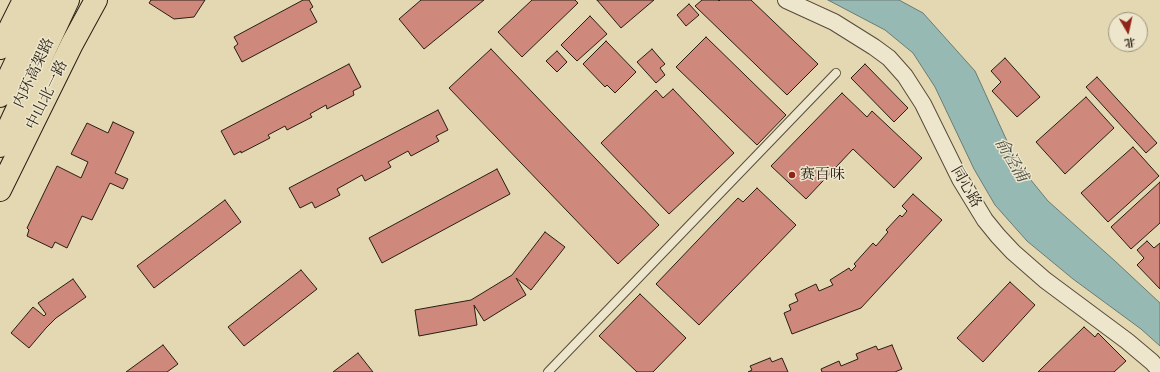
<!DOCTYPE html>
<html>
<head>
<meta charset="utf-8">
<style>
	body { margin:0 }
	#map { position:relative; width:1160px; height:372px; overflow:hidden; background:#e3d8b1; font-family:"EB Garamond","Noto Serif SC",serif }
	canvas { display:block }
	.north { position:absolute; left:1108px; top:12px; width:40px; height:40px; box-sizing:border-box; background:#ede6cc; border:1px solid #9e9682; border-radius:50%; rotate:171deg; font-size:11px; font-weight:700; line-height:16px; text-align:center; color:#281e13 }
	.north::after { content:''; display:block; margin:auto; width:14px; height:18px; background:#8f2418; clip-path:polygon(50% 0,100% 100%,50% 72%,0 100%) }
</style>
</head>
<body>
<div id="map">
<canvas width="1160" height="372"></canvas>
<div class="north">北</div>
</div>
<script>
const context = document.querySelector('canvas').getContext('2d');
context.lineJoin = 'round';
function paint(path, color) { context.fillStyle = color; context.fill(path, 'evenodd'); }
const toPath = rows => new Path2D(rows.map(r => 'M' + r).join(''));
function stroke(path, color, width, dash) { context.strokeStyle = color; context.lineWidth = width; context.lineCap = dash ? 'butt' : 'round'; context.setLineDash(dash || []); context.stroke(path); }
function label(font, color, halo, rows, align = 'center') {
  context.font = font + ' "EB Garamond","Noto Serif SC",serif'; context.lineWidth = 3; context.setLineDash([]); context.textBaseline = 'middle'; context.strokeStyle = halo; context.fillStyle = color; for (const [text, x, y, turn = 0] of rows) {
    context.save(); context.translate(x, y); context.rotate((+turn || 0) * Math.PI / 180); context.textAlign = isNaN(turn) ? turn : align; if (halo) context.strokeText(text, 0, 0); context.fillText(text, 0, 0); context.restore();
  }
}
const water = toPath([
	[828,0,899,0,923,13,975,71,1017,163,1048,201,1115,261,1160,303,1160,346,1141,329,1073,279,1027,241,995,205,974,169,935,87,913,53,885,30,828,0]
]);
paint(water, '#96b9b3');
stroke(water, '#6a7b73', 1);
const building = toPath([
	[151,0,205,0,194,17,174,19,149,3,151,0],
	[303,0,309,0,313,7,310,9,317,22,242,62,234,47,238,44,234,37,303,0],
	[421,0,484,0,424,49,399,19,421,0],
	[532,0,575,0,578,3,522,57,498,32,532,0],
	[597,0,654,0,621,28,597,0],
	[702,0,718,0,719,1,720,0,751,0,818,64,787,95,695,6,702,0],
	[689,4,699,15,686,26,677,15,689,4],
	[590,16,607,34,577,61,561,45,590,16],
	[706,37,786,115,757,145,676,67,706,37],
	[606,41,636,72,615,93,607,85,605,87,583,64,606,41],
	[491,49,659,225,618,264,449,88,491,49],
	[652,49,665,64,660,68,665,75,656,83,637,62,652,49],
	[557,51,567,62,557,72,546,61,557,51],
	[1005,58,1040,97,1017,117,992,91,1001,82,991,71,1005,58],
	[349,64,361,87,353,91,354,95,327,109,326,105,310,114,312,117,287,130,285,126,268,135,270,138,241,153,241,151,234,155,221,131,349,64],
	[865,64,908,108,894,122,851,78,865,64],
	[1097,77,1157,143,1146,153,1086,87,1097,77],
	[673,89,734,153,669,214,601,143,656,90,663,98,673,89],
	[842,93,867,117,872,111,922,158,894,188,853,149,806,199,771,166,842,93],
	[1086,97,1114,128,1065,174,1036,142,1086,97],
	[438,110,448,130,436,136,439,141,411,156,408,151,388,162,391,167,365,181,362,175,337,189,340,195,315,208,312,202,300,208,289,188,438,110],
	[113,122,134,132,115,173,128,179,123,189,110,183,92,220,82,216,67,248,55,242,52,248,27,236,29,230,27,228,57,166,81,178,88,162,71,154,87,123,108,133,113,122],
	[1133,147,1159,176,1108,222,1081,193,1133,147],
	[497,169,510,194,382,263,369,238,497,169],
	[1160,182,1160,223,1131,249,1111,227,1160,182],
	[757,188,796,225,699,325,656,284,738,198,743,202,757,188],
	[913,194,942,220,861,308,792,334,784,313,791,310,789,305,798,301,795,294,816,284,819,291,833,285,830,280,849,268,851,271,856,266,854,264,873,243,876,246,888,232,886,230,900,215,902,217,907,211,902,206,913,194],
	[225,200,241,222,154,288,137,266,225,200],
	[545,232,565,247,531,290,516,278,526,295,484,321,474,305,477,325,419,336,415,310,471,300,512,275,545,232],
	[1147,241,1154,248,1160,243,1160,289,1137,265,1144,258,1137,250,1147,241],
	[301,270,317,289,244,346,228,327,301,270],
	[73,279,86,297,56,318,46,328,29,348,11,333,33,307,44,316,46,314,38,303,73,279],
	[1010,282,1035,305,983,362,957,338,1010,282],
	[640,294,686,338,653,372,637,372,599,336,640,294],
	[1084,327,1095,337,1098,333,1126,361,1114,372,1038,372,1084,327],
	[163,345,178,364,167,372,126,372,163,345],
	[892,345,902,369,895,372,822,372,821,369,839,361,841,366,858,359,856,354,876,346,878,350,892,345],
	[358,353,373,372,333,372,358,353],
	[770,358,772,362,782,358,788,372,748,372,752,370,750,366,770,358]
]);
paint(building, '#cf887c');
stroke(building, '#281e13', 1);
const lane = toPath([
	[548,372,836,73]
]);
const street = toPath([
	[786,0,834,22,874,47,889,58,905,76,923,104,960,179,985,220,998,236,1013,252,1045,280,1127,341,1152,362,1160,371]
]);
const primary = toPath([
	[0,48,24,0],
	[0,190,72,44,96,0]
]);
const highway = toPath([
	[0,96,45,0],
	[0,146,68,0]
]);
stroke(lane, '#574c3a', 10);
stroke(street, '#574c3a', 18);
stroke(primary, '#281e13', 24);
stroke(highway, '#281e13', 24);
stroke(lane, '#ede6cc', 8);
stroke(street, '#ede6cc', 16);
stroke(primary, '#e3d8b1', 22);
stroke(highway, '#e3d8b1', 22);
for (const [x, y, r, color] of [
	[792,175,4,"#8f2418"]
]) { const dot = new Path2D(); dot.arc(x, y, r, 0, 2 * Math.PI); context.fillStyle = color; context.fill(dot); stroke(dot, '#ede6cc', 1.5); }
label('15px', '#281e13', '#ede6cc', [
	["内环高架路",34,73,-65],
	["中山北一路",47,95,-64],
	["同心路",966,187,60]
]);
label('15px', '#281e13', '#ede6cc', [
	["赛百味",800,175]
], 'left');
label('italic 16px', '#494c43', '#ede6cc', [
	["俞泾浦",1011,160,59]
]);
</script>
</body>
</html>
